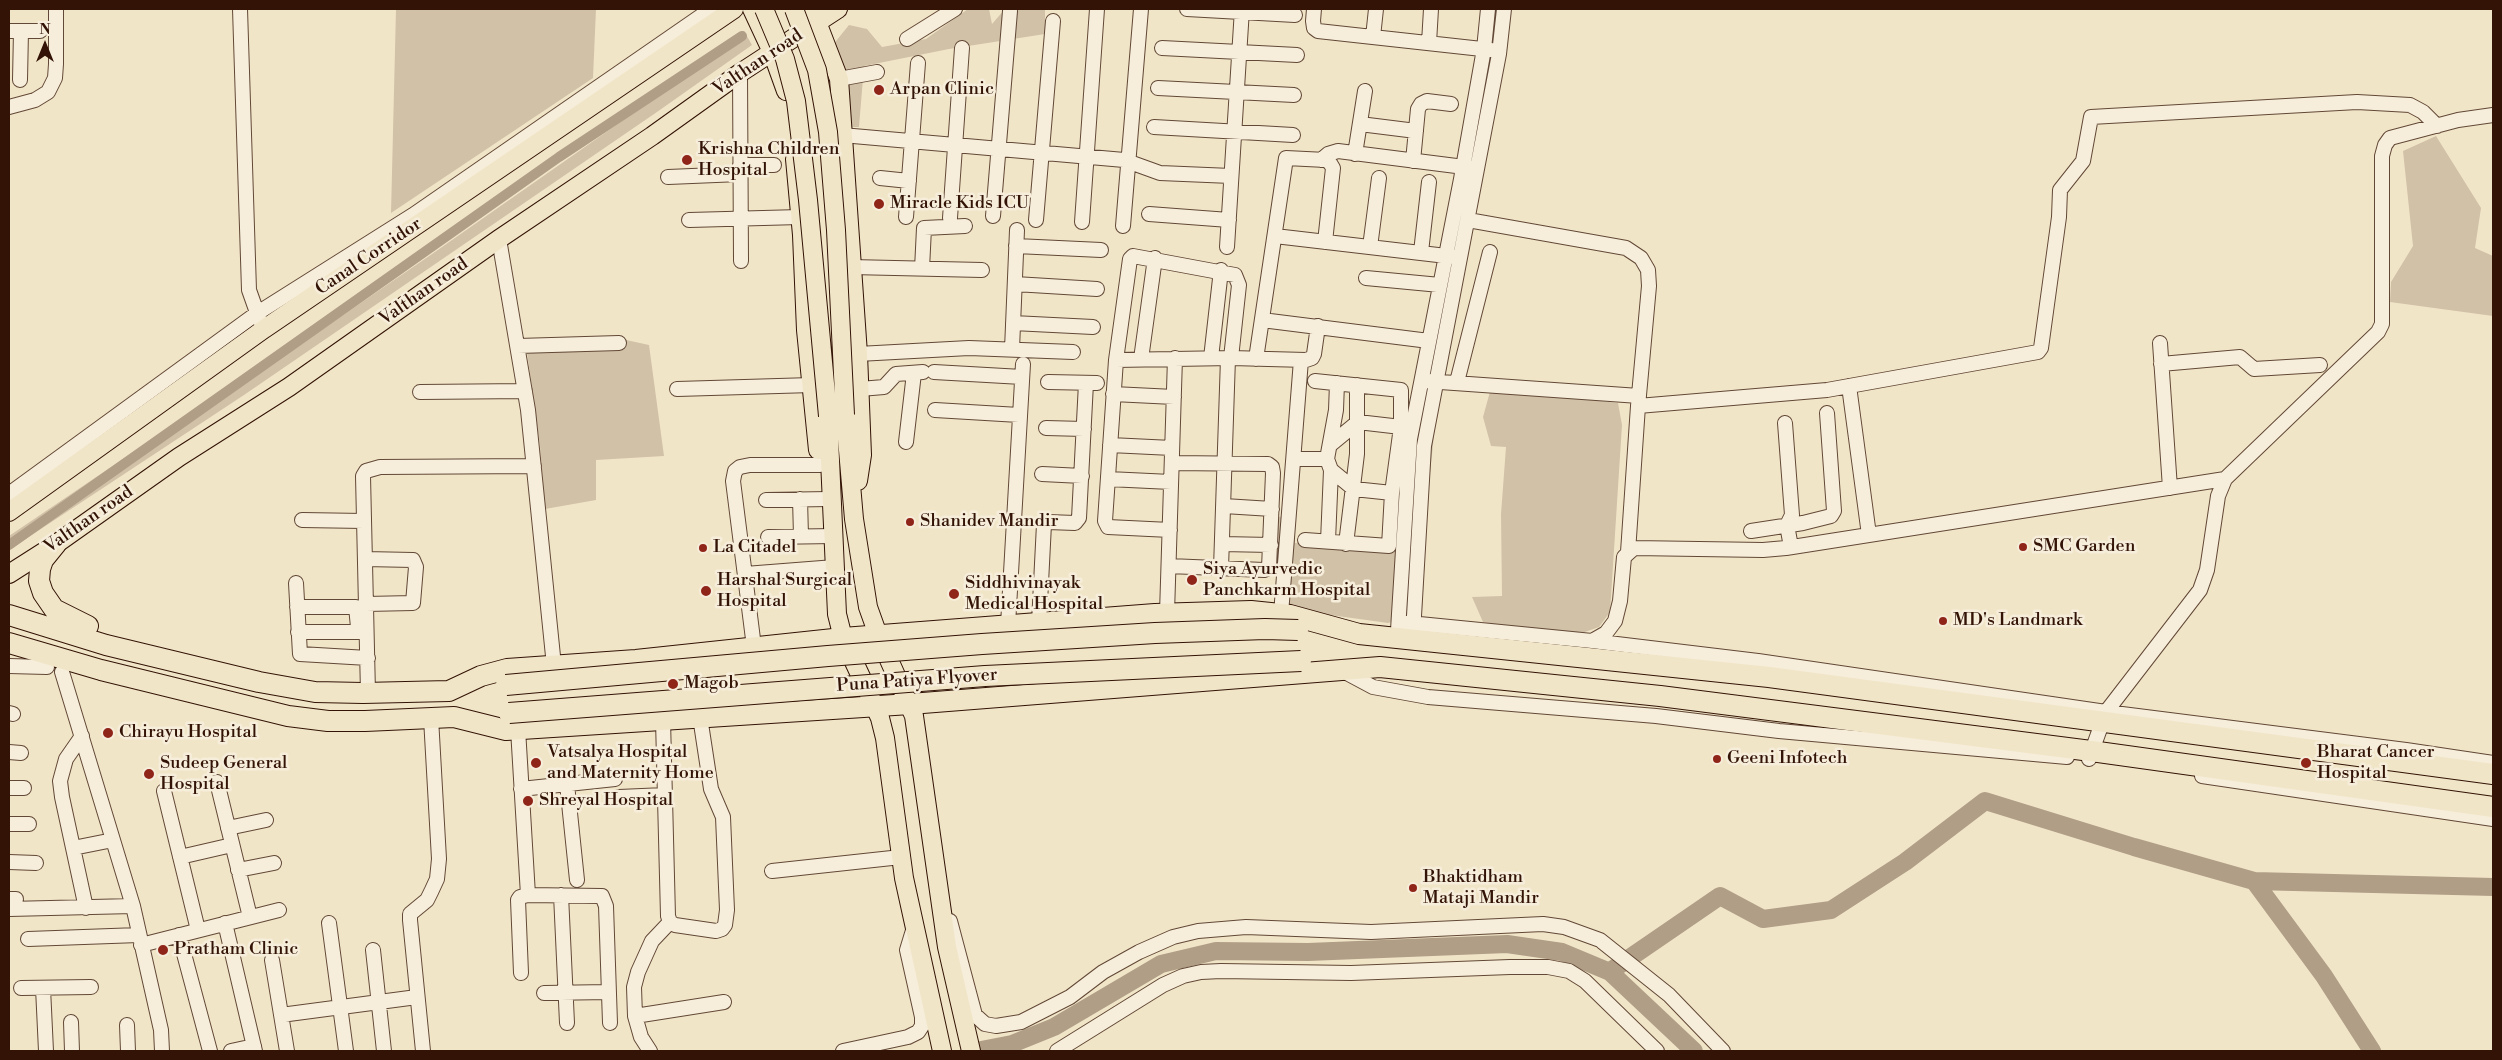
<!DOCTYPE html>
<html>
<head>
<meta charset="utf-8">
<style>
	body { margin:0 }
	#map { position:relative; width:2502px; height:1060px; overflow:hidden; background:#f1e5c8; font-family:"Libre Bodoni",serif }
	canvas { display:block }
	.frame { position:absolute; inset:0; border:10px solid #321305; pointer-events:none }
	.north { position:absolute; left:20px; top:20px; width:50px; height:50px; -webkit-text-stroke:4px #f6eedb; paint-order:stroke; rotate:0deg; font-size:14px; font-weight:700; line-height:20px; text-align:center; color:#321305 }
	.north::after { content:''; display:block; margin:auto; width:18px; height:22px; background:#321305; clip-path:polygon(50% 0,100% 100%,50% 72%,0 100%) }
</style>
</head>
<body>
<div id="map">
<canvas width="2502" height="1060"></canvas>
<div class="frame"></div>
<div class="north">N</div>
</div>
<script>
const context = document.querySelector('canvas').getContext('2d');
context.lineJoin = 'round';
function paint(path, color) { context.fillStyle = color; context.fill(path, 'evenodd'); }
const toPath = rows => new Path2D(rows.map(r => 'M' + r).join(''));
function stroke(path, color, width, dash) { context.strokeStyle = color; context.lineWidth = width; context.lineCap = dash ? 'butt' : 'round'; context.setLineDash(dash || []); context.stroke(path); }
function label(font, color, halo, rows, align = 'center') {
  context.font = font + ' "Libre Bodoni",serif'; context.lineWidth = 5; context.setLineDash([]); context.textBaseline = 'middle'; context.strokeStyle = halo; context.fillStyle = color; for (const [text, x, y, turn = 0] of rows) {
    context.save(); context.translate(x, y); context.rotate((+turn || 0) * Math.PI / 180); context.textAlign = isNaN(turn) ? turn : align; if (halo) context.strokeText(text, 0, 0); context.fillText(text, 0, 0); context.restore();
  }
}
paint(toPath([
	[396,9,596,9,593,78,391,213],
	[968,9,989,9,992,24,1005,9,1045,9,1045,34,949,49,864,66,859,127,844,127,832,46,849,25,867,29,882,47,926,39],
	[744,31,752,45,657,112,244,395,9,550,9,536,176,423,240,386,432,254,692,72],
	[2436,136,2481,208,2475,248,2493,256,2493,316,2390,302,2391,282,2413,246,2403,151],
	[525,338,617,338,649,345,664,456,596,460,596,500,545,509,540,446],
	[1491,388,1618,403,1622,425,1610,612,1599,627,1582,633,1511,628,1483,622,1472,597,1502,596,1501,514,1506,447,1491,446,1483,417],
	[1417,424,1435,426,1428,492,1422,612,1388,623,1287,609,1291,568,1273,565,1274,518,1295,514,1295,543,1407,553]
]), '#d1c1a7');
stroke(toPath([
	[9,545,559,157,742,36]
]), '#b09e86', 10);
stroke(toPath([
	[1612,970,1720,896,1763,919,1831,910,1905,862,1985,801,2134,847,2254,881],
	[976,1051,1012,1044,1054,1027,1161,964,1216,951,1308,952,1507,944,1562,952,1610,972,1694,1051],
	[2372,1051,2324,976,2254,881,2493,887]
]), '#b09e86', 18);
const minor = toPath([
	[240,9,249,290,260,321],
	[1187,9,1295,15],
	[1314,9,1313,21,1314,28,1318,31,1491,50],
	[9,31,40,31],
	[1373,37,1376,9],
	[907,39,955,9],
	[1429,43,1431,9],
	[1162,48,1297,55],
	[740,73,741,261],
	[839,79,877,72],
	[20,80,21,31],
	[1158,88,1294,95],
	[9,107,35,100,48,92,55,78,56,64,56,9],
	[1360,124,1416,131],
	[1154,127,1293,135],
	[842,135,1124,160,1160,173,1231,176],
	[1355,154,1365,91],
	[1321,160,1328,154,1338,151,1472,168],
	[1413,161,1418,109,1421,104,1427,101,1451,104],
	[740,165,774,165],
	[668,177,740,174],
	[880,178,909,181],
	[1149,214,1229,220],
	[993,216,1010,11],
	[906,217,918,63],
	[950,218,962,48],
	[689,220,800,217],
	[1036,220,1053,21],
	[1468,220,1626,248,1641,258,1648,270,1649,286,1638,406,1628,552],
	[1082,222,1097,9],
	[1123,226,1141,9],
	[1275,236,1455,257],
	[499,239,528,410,554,666],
	[1016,246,1101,250],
	[1227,247,1242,9],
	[1370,247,1379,178],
	[1421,252,1429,182],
	[851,267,982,270],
	[922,269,924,228,965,226],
	[1366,278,1440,285],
	[1015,284,1097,289],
	[1262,320,1429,341],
	[1013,323,1093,327],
	[2160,343,2170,488],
	[518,346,619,343],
	[1012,349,1017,230],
	[858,354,969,348,1073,352],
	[1211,358,1221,270],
	[1141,359,1155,258],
	[1256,359,1286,158,1326,160,1330,163,1333,168,1325,242],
	[1116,360,1231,358,1306,360,1312,358,1314,354,1318,326],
	[2161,364,2240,357,2254,369,2320,365],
	[934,372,1022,377],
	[1426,381,1639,396],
	[1048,382,1097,383],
	[1457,382,1490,252],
	[1849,386,1869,535],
	[677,389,812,385],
	[860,389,884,387,896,374,923,372],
	[420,392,525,391],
	[1113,394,1174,397],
	[1638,406,1827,390,2038,352,2041,348,2059,217,2060,190,2083,161,2091,117,2357,102,2410,105,2423,112,2437,126],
	[935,410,1019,415],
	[1785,423,1792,515,1787,525,1791,547],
	[1046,428,1084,429],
	[906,442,914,373],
	[1110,445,1172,448],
	[1330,445,1358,422,1401,427],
	[1294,459,1327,459],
	[1331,470,1354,489,1392,493],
	[1042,474,1082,476],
	[1108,479,1171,482],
	[9,494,256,314,413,215,711,9],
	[800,499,801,536],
	[766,500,829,499],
	[1224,506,1272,509],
	[302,520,364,521],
	[1170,530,1108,527,1105,521,1116,360,1130,259,1133,256,1235,275,1239,285,1231,358],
	[1751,531,1803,523,1831,516,1834,511,1827,413],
	[768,537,834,536],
	[1305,540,1389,546,1392,493,1401,427,1401,390,1315,381],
	[1328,541,1331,470,1327,459,1336,410,1337,383],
	[1222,544,1271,545],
	[1346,544,1357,454,1357,385],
	[365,559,413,560,416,567,413,603,366,604],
	[1169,566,1264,570,1269,568,1273,473,1272,467,1268,464,1172,463],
	[1221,568,1228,358],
	[745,574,835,567],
	[296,583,300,654,368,658],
	[297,607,356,607,358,627],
	[1167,613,1175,358],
	[1281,614,1301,360],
	[1399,622,1592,641,1758,661,2106,712,2406,750,2493,763],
	[1039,623,1044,524,1048,522,1075,523,1079,518,1086,383],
	[1008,625,1023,364],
	[1398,630,1410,439,1461,179,1484,49,1488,9],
	[298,632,358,632],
	[1413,633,1424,446,1499,54,1504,9],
	[1592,641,1606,633,1615,621,1620,601,1624,557,1634,548,1763,550,1786,548,2225,479],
	[754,647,733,481,735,471,740,467,750,465,820,465],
	[9,666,47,667],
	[1343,671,1373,687,1428,697,1656,716,1779,731,2067,757],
	[62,672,133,906,161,1030,162,1051],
	[368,693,363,476,366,471,380,467,534,466],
	[9,713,13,714],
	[663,720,668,916,670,922,675,925,716,931,722,929,725,925,727,910,723,817,711,789,700,717],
	[518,729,528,895],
	[82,736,66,759,60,781,62,797,86,908],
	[9,752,21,753],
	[2089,759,2106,712,2200,590,2207,570,2218,496,2225,479,2378,332,2382,324,2382,156,2385,145,2390,138,2458,120,2493,115],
	[2202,776,2493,819],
	[217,782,250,917],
	[567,784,577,880],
	[9,788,24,788],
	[521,789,615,779],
	[164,791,198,930],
	[619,797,665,795],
	[9,824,29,824],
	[228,828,266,820],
	[73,848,113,840],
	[180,857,232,845],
	[9,862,36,863],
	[238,870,274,863],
	[772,871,901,857],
	[561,895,567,1023],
	[9,899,16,899],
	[9,909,133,906],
	[950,921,975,1015,985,1024,996,1026,1021,1022,1070,997,1103,972,1139,952,1173,937,1198,931,1246,927,1371,932,1543,924,1564,927,1600,940,1669,995,1723,1051],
	[225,923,255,1051],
	[329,923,346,1051],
	[179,935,210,1051],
	[28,939,139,935],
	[141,945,279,910],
	[373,950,384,1051],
	[272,960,287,1051],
	[521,973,518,900,520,897,528,895,602,896,606,906,610,1023],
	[21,988,91,987],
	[43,988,46,1051],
	[544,993,609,992],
	[281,1015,417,997],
	[635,1016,724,1002],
	[71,1022,72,1051],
	[127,1025,128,1051],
	[231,1051,254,1046],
	[423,1051,410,920,410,914,427,900,431,892,437,879,439,859,431,718],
	[650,1051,641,1037,635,1016,634,987,638,972,652,941,670,922],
	[843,1051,908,1037,918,1032,922,1026,922,1017,907,950,914,927],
	[1057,1051,1163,985,1183,976,1201,972,1221,971,1351,973,1510,967,1548,967,1569,971,1585,981,1657,1051]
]);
const major = toPath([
	[752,9,772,52,786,91],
	[812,9,839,79,858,354,862,455,858,481],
	[795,159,802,235,806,330,818,450],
	[845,415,854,519,868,607,878,635,914,716,947,947,971,1051],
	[828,416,837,614,843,638,880,718,885,738,904,878,942,1051],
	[9,512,264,329,734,9],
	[9,574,56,544,179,457,289,387,499,239,652,136,740,73,838,9]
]);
const highway = toPath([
	[56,544,43,560,40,569,39,581,43,593,54,609,88,626],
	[9,615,106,645,259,682,315,692,363,693,449,691,481,676,507,669,636,660,843,638,1155,614,1251,611,1290,615,1359,634,1769,677,2493,774],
	[9,643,101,670,288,716,328,721,365,721,454,717,506,730,910,704,1380,667,1660,696,2091,751,2493,807]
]);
stroke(minor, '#624836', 16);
stroke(major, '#321305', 20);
stroke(highway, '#321305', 22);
stroke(minor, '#f6eedb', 14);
stroke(major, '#f1e5c8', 18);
stroke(highway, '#f1e5c8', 20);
const majorBridge = toPath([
	[764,9,785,59,796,101,808,200,828,416],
	[794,9,817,70,828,132,836,230,845,415]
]);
const highwayBridge = toPath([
	[506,685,828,656,982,644,1155,633,1265,629,1298,630],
	[509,713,985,676,1301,661]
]);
stroke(majorBridge, '#321305', 20, []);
stroke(highwayBridge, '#321305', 22, []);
stroke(majorBridge, '#f1e5c8', 18);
stroke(highwayBridge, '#f1e5c8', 20);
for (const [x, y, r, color] of [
	[879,90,6,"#8f2418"],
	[687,160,6,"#8f2418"],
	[879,204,6,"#8f2418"],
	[910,522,5,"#8f2418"],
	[2023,547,5,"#8f2418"],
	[703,548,5,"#8f2418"],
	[1192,580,6,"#8f2418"],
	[706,591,6,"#8f2418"],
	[954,594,6,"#8f2418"],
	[1943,621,5,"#8f2418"],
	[673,684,6,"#8f2418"],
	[108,733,6,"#8f2418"],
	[1717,759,5,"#8f2418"],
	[536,763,6,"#8f2418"],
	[2306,763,6,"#8f2418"],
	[149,774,6,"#8f2418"],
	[528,801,6,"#8f2418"],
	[1413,888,5,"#8f2418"],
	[163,950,6,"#8f2418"]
]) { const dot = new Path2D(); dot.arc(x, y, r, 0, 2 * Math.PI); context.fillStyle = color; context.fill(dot); stroke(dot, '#f6eedb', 2); }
label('18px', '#321305', '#f6eedb', [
	["Valthan road",758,63,-34],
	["Canal Corridor",369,257,-34],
	["Valthan road",424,292,-35],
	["Valthan road",89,520,-35],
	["Puna Patiya Flyover",917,681,-4]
]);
label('18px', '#321305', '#f6eedb', [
	["Arpan Clinic",890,90],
	["Krishna Children",698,150],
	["Hospital",698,171],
	["Miracle Kids ICU",890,204],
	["Shanidev Mandir",920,522],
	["SMC Garden",2033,547],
	["La Citadel",713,548],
	["Siya Ayurvedic",1203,570],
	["Panchkarm Hospital",1203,591],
	["Harshal Surgical",717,581],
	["Hospital",717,602],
	["Siddhivinayak",965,584],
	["Medical Hospital",965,605],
	["MD's Landmark",1953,621],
	["Magob",684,684],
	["Chirayu Hospital",119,733],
	["Vatsalya Hospital",547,753],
	["and Maternity Home",547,774],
	["Bharat Cancer",2317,753],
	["Hospital",2317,774],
	["Geeni Infotech",1727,759],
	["Sudeep General",160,764],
	["Hospital",160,785],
	["Shreyal Hospital",539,801],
	["Bhaktidham",1423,878],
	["Mataji Mandir",1423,899],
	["Pratham Clinic",174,950]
], 'left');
</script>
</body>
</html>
